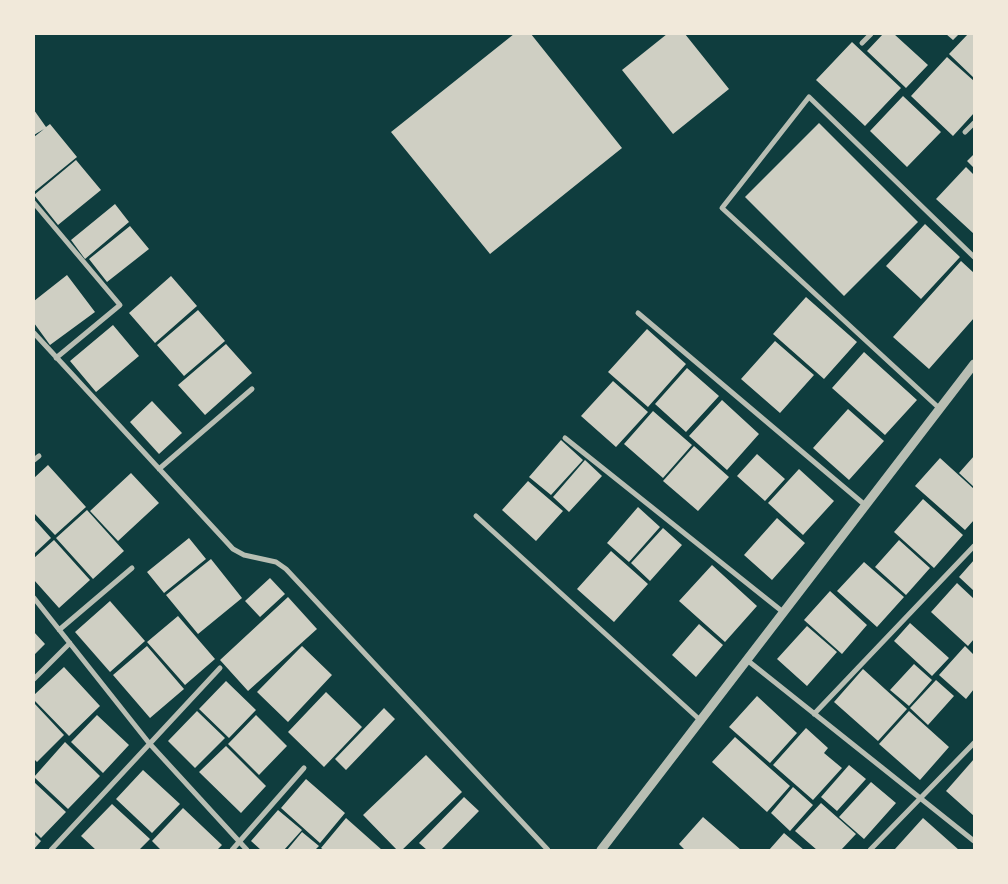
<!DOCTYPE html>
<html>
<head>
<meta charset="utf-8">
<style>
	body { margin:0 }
	#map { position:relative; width:1008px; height:884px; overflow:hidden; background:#0f3d3e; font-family:Overpass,sans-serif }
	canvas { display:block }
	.frame { position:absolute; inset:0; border:35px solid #f1e9da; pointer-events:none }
</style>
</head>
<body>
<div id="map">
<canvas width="1008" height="884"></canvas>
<div class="frame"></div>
</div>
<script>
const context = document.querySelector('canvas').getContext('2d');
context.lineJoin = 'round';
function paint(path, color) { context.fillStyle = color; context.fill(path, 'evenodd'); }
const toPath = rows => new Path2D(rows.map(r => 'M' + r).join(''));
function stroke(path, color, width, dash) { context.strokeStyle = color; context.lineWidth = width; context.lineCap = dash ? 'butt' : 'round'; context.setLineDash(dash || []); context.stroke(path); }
paint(toPath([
	[514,34,531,34,622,148,490,254,391,132],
	[667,34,685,34,729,89,673,134,622,70],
	[883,34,894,34,928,65,906,88,867,51],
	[946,34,959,34,953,40],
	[968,34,974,34,974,78,949,54],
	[852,42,901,88,865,126,816,80],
	[947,57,974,81,974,113,953,136,911,96],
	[903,96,941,132,907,167,870,131],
	[34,110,46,127,50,124,77,157,34,192,34,137,44,129,34,135],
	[819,123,918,222,844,296,745,197],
	[974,154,974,168,967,161],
	[76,160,101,190,58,225,34,195],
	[966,167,974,175,974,234,936,199],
	[115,204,129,222,85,259,71,240],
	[925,224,960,257,921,299,886,266],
	[130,226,149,249,107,282,89,259],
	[961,261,974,273,974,318,929,369,893,337],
	[67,275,95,312,50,345,34,323,34,301],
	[171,276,197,306,155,343,129,313],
	[806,297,857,342,824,379,773,334],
	[198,310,225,341,184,376,157,345],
	[113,325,139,356,96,392,70,361],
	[647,329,686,364,648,407,608,372],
	[775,341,814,375,780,413,741,379],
	[226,344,252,373,205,415,178,385],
	[864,352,917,400,885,435,832,388],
	[687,368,719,396,686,432,655,404],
	[613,381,648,412,616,447,581,416],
	[722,400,759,434,727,470,689,436],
	[152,401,182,433,159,454,130,422],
	[848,409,884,441,849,480,813,448],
	[653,411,692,445,663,478,624,444],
	[561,440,583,460,551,495,529,477],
	[694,446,729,477,698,511,663,481],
	[757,454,785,479,765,501,737,476],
	[974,456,974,487,959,473],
	[940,458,974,489,974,520,965,530,915,486],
	[585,460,602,476,569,512,553,497],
	[48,465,86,507,55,535,34,513,34,478],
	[799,469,834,501,803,535,768,503],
	[131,473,159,503,118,541,90,511],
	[528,481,563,511,536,541,502,510],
	[923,499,963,535,934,568,894,532],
	[638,507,660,527,629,562,607,543],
	[87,510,124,551,93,579,56,538],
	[777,518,805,543,772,580,744,555],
	[34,519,51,538,34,554],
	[663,528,682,545,650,581,631,563],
	[189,538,206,559,164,593,147,572],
	[54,540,90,580,59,608,34,580,34,558],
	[899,540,930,568,906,595,875,567],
	[611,551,648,584,614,622,577,589],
	[211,559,242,598,198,634,166,595],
	[974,560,974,591,959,577],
	[864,562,904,597,877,627,837,591],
	[712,565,757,606,725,642,679,601],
	[270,578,285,594,260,617,245,601],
	[957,583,974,599,974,639,968,646,931,612],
	[830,591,867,625,842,654,804,620],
	[288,597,317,629,248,691,220,660],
	[110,601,145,641,110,672,75,632],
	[178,616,215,659,185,685,147,642],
	[910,623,949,658,932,676,894,641],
	[699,624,723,645,696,677,672,655],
	[807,626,837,652,807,686,777,659],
	[34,632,45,644,34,655],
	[147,646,184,689,150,718,113,675],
	[302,646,332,675,288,722,257,692],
	[965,646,974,655,974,689,966,699,939,675],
	[914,664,932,680,909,706,890,690],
	[64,667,100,706,69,736,34,700,34,695],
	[863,669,907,709,878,741,834,702],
	[936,680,954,696,928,725,910,708],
	[226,681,256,710,229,738,199,709],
	[326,692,362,727,324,767,288,732],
	[757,696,797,733,770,763,729,727],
	[34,703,64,735,37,762,34,759],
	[384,708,395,719,346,770,335,759],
	[197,711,225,738,195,768,168,741],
	[909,711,949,747,920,780,879,744],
	[97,715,129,745,103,773,71,742],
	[256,715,287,746,259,775,228,744],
	[806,728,828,748,824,753,842,768,813,800,773,765],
	[735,737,790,786,767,812,712,762],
	[65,742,100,776,68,809,34,777],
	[226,746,266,786,241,813,199,772],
	[426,755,462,792,402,850,397,850,363,815],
	[974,759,974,816,946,791],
	[849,765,866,779,837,811,821,797],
	[143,770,180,804,152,833,116,799],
	[306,779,345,813,320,843,281,808],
	[34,782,66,812,41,838,34,831],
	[871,782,896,803,864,839,839,817],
	[793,787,813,805,790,831,771,813],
	[464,797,479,811,441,850,427,850,419,843],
	[821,803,856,834,841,850,817,850,795,831],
	[112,804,150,839,139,850,96,850,81,836],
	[183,808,222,845,217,850,161,850,152,841],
	[278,810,302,830,284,850,261,850,251,841],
	[703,817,741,850,685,850,679,844],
	[346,818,382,850,324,850,321,848],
	[923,818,959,850,896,850,895,849],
	[302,832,319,846,315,850,287,850],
	[784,833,804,850,769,850],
	[34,834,41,841,34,849]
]), '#cfcfc3');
stroke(toPath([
	[862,43,871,34],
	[965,132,974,123],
	[34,203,120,305,56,358],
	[638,313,865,505],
	[34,333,233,549,244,555,276,562,286,569,548,850],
	[939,408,722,208,809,97,974,257],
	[565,438,783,612],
	[34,460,39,456],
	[159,469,252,389],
	[476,516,700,720],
	[34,598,149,743,247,850],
	[59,630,132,568],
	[747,660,974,841],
	[34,679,70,643],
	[814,714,974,546],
	[51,850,220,668],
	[232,850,304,768],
	[870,850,974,743]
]), '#b8beb3', 5);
stroke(toPath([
	[601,850,974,364]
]), '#b8beb3', 9);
</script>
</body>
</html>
